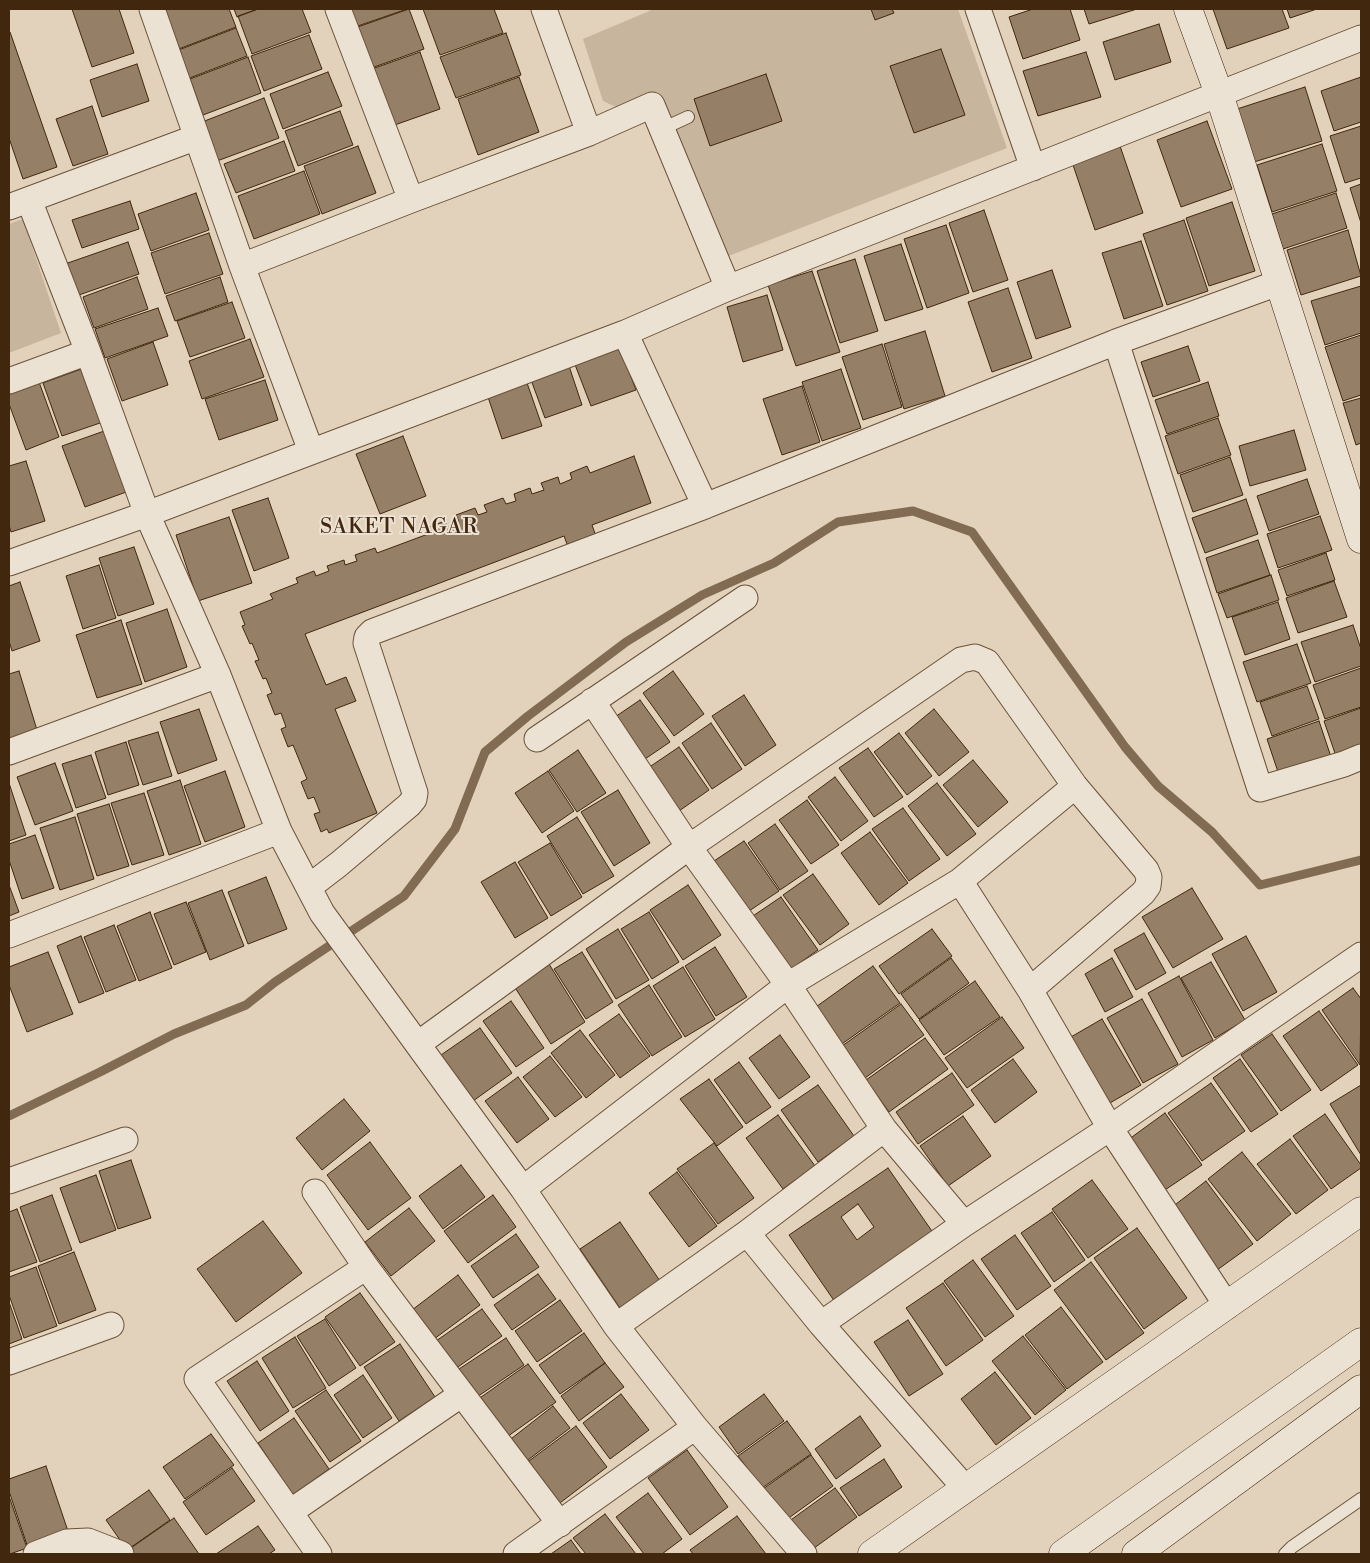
<!DOCTYPE html>
<html>
<head>
<meta charset="utf-8">
<style>
	body { margin:0 }
	#map { position:relative; width:1370px; height:1563px; overflow:hidden; background:#e2d2bb; font-family:"Libre Bodoni",serif }
	canvas { display:block }
	.frame { position:absolute; inset:0; border:10px solid #41270d; pointer-events:none }
</style>
</head>
<body>
<div id="map">
<canvas width="1370" height="1563"></canvas>
<div class="frame"></div>
</div>
<script>
const context = document.querySelector('canvas').getContext('2d');
context.lineJoin = 'round';
function paint(path, color) { context.fillStyle = color; context.fill(path, 'evenodd'); }
const toPath = rows => new Path2D(rows.map(r => 'M' + r).join(''));
function stroke(path, color, width, dash) { context.strokeStyle = color; context.lineWidth = width; context.lineCap = dash ? 'butt' : 'round'; context.setLineDash(dash || []); context.stroke(path); }
function label(font, color, halo, rows, align = 'center') {
  context.font = font + ' "Libre Bodoni",serif'; context.lineWidth = 4; context.setLineDash([]); context.textBaseline = 'middle'; context.strokeStyle = halo; context.fillStyle = color; for (const [text, x, y, turn = 0] of rows) {
    context.save(); context.translate(x, y); context.rotate((+turn || 0) * Math.PI / 180); context.textAlign = isNaN(turn) ? turn : align; if (halo) context.strokeText(text, 0, 0); context.fillText(text, 0, 0); context.restore();
  }
}
paint(toPath([
	[654,9,958,9,1007,148,713,262,652,124,603,101,583,39],
	[23,219,61,333,9,353,9,224]
]), '#c7b59d');
stroke(toPath([
	[9,1116,100,1072,174,1034,246,1005,275,982,404,896,455,829,485,752,528,716,626,642,702,595,774,563,838,522,913,511,972,532,1125,747,1158,786,1212,832,1260,885,1361,860]
]), '#816b52', 9);
const building = toPath([
	[72,9,119,9,134,53,92,67,72,9],
	[161,9,229,9,236,27,176,50,161,9],
	[234,9,258,9,237,17,234,9],
	[258,9,302,9,311,32,252,54,238,16,258,9],
	[345,9,407,9,352,28,345,9],
	[409,9,424,49,366,70,352,29,409,9],
	[423,9,494,9,503,33,440,55,423,9],
	[871,9,892,9,894,13,875,20,871,9],
	[1033,9,1070,9,1080,40,1023,59,1009,17,1033,9],
	[1084,9,1137,9,1089,24,1084,9],
	[1213,9,1282,9,1289,28,1227,49,1213,9],
	[1287,9,1317,9,1290,18,1287,9],
	[1159,24,1171,62,1115,80,1103,42,1159,24],
	[236,28,247,56,187,79,176,51,236,28],
	[9,32,10,32,57,167,23,179,9,138,9,32],
	[506,33,521,75,456,98,440,57,506,33],
	[309,35,322,69,264,91,251,56,309,35],
	[941,49,965,115,914,133,890,66,941,49],
	[420,52,440,109,389,127,369,70,420,52],
	[1086,52,1101,97,1038,116,1023,71,1086,52],
	[248,57,261,93,203,115,190,79,248,57],
	[137,64,149,101,102,117,90,80,137,64],
	[328,72,342,106,283,129,270,94,328,72],
	[766,74,782,121,710,146,694,99,766,74],
	[519,77,539,132,478,155,458,99,519,77],
	[1361,77,1361,122,1334,131,1321,91,1361,77],
	[1305,87,1322,141,1254,162,1237,109,1305,87],
	[264,98,279,138,217,161,202,122,264,98],
	[92,106,108,154,73,166,56,119,92,106],
	[340,111,353,145,298,166,285,131,340,111],
	[1207,121,1232,189,1181,207,1157,140,1207,121],
	[1361,126,1361,178,1345,183,1330,136,1361,126],
	[284,141,295,171,236,193,224,164,284,141],
	[1119,143,1143,213,1095,230,1071,159,1119,143],
	[1322,144,1337,191,1272,212,1257,165,1322,144],
	[358,146,376,193,322,214,304,166,358,146],
	[304,171,320,214,254,239,238,196,304,171],
	[1361,184,1361,223,1350,188,1361,184],
	[196,193,209,230,151,251,138,214,196,193],
	[1336,193,1347,228,1283,249,1272,214,1336,193],
	[130,201,139,229,82,248,72,220,130,201],
	[1232,202,1255,271,1209,286,1186,218,1232,202],
	[984,210,1008,280,973,292,949,223,984,210],
	[1184,220,1208,291,1167,305,1143,234,1184,220],
	[946,225,969,293,927,308,904,239,946,225],
	[1348,230,1361,276,1301,295,1287,250,1348,230],
	[209,233,223,274,165,294,151,253,209,233],
	[1141,241,1163,306,1124,319,1102,253,1141,241],
	[128,242,139,274,76,296,65,264,128,242],
	[901,244,923,309,885,321,864,256,901,244],
	[855,259,878,331,840,343,817,271,855,259],
	[1052,270,1071,327,1036,339,1017,282,1052,270],
	[812,271,840,352,796,366,768,285,812,271],
	[137,277,148,309,94,328,83,297,137,277],
	[220,277,228,302,175,321,166,296,220,277],
	[1361,286,1361,333,1325,345,1311,301,1361,286],
	[1008,288,1032,358,992,372,968,302,1008,288],
	[767,295,783,350,743,362,727,307,767,295],
	[232,302,245,338,190,357,177,321,232,302],
	[158,308,168,336,105,358,95,329,158,308],
	[925,331,945,396,904,409,884,344,925,331],
	[1361,335,1361,395,1343,401,1325,347,1361,335],
	[250,339,264,377,202,399,189,361,250,339],
	[153,342,168,385,122,401,107,359,153,342],
	[882,344,902,407,863,420,842,357,882,344],
	[619,345,636,390,591,406,574,362,619,345],
	[1188,346,1200,381,1153,397,1141,362,1188,346],
	[568,363,582,405,545,418,530,377,568,363],
	[84,368,103,422,62,436,43,383,84,368],
	[841,369,861,428,822,441,802,382,841,369],
	[265,380,278,420,219,440,205,399,265,380],
	[526,380,542,426,502,439,487,394,526,380],
	[39,382,59,437,26,450,9,404,9,393,39,382],
	[1208,382,1219,416,1167,434,1155,400,1208,382],
	[802,386,820,442,782,455,763,399,802,386],
	[1361,398,1361,443,1356,445,1343,403,1361,398],
	[1218,418,1231,455,1178,474,1165,436,1218,418],
	[107,430,129,491,85,507,62,446,107,430],
	[1294,430,1306,470,1250,486,1239,446,1294,430],
	[403,436,426,496,380,514,356,454,403,436],
	[634,456,651,503,592,525,598,542,570,552,564,536,305,634,326,685,346,677,356,701,335,709,377,813,329,833,327,829,321,832,314,814,320,812,314,797,308,799,301,782,307,779,293,745,288,747,281,729,286,727,281,713,275,715,267,695,272,693,266,678,263,679,255,661,259,660,252,643,250,644,242,626,245,625,240,612,273,599,270,594,298,583,296,578,314,571,316,576,329,571,327,566,344,560,345,565,357,561,355,555,375,548,377,553,428,534,426,528,445,521,447,527,459,522,456,515,475,508,478,515,487,512,484,505,503,498,506,504,516,501,514,494,530,488,532,494,544,490,541,483,558,477,560,484,572,479,570,473,587,466,590,473,634,456],
	[1230,457,1243,495,1193,512,1180,475,1230,457],
	[26,461,45,521,11,532,9,525,9,466,26,461],
	[1307,479,1319,514,1269,531,1257,496,1307,479],
	[268,498,289,558,254,571,232,510,268,498],
	[1246,499,1258,534,1205,553,1192,518,1246,499],
	[1320,516,1332,550,1278,568,1267,534,1320,516],
	[229,517,252,583,198,601,176,535,229,517],
	[1258,540,1270,575,1217,593,1206,558,1258,540],
	[134,547,154,604,118,616,99,558,134,547],
	[1326,553,1335,580,1287,596,1278,570,1326,553],
	[99,565,116,618,83,629,66,576,99,565],
	[1271,575,1279,600,1227,618,1218,594,1271,575],
	[1334,581,1347,617,1298,633,1286,598,1334,581],
	[20,582,40,641,12,651,9,641,9,586,20,582],
	[1278,602,1290,639,1245,655,1232,617,1278,602],
	[167,609,187,667,145,682,126,623,167,609],
	[121,620,142,684,97,698,76,635,121,620],
	[1353,625,1361,649,1361,666,1315,682,1301,642,1353,625],
	[1297,644,1311,683,1257,702,1243,662,1297,644],
	[1361,668,1361,707,1325,719,1313,685,1361,668],
	[19,671,37,730,9,739,9,674,19,671],
	[673,671,704,714,674,736,643,693,673,671],
	[1307,686,1319,719,1272,736,1260,702,1307,686],
	[744,695,776,745,745,766,712,716,744,695],
	[640,700,670,742,645,759,615,717,640,700],
	[1361,708,1361,754,1338,762,1324,721,1361,708],
	[199,709,217,760,178,774,160,722,199,709],
	[934,709,969,752,939,776,905,733,934,709],
	[1319,721,1332,760,1280,778,1267,739,1319,721],
	[711,723,742,769,712,789,682,743,711,723],
	[158,732,172,776,143,785,128,741,158,732],
	[899,733,932,776,907,795,874,752,899,733],
	[126,742,139,785,108,795,95,752,126,742],
	[679,747,709,790,679,811,648,768,679,747],
	[868,748,903,797,874,817,839,768,868,748],
	[578,750,606,793,577,812,549,770,578,750],
	[91,755,106,798,76,808,62,764,91,755],
	[973,760,1008,802,978,827,943,785,973,760],
	[55,763,73,811,35,825,17,777,55,763],
	[225,771,245,827,205,842,184,786,225,771],
	[548,771,574,811,542,833,515,793,548,771],
	[835,777,868,821,841,841,808,797,835,777],
	[180,780,201,844,169,855,147,791,180,780],
	[937,783,976,834,947,856,908,806,937,783],
	[10,786,26,835,9,841,9,787,10,786],
	[618,790,650,843,614,866,581,812,618,790],
	[144,793,164,855,132,865,111,803,144,793],
	[807,800,839,845,811,864,779,820,807,800],
	[109,804,129,866,97,876,77,814,109,804],
	[903,808,940,859,909,881,872,829,903,808],
	[75,817,94,879,60,890,40,828,75,817],
	[577,817,614,876,583,894,547,836,577,817],
	[775,824,808,871,780,890,748,843,775,824],
	[870,832,908,883,879,905,841,853,870,832],
	[35,835,54,888,22,899,9,860,9,844,35,835],
	[744,841,779,891,743,915,708,865,744,841],
	[550,843,582,897,551,916,518,862,550,843],
	[515,862,548,918,515,938,481,882,515,862],
	[813,874,849,924,820,945,783,895,813,874],
	[266,877,287,929,248,944,228,892,266,877],
	[9,885,19,912,9,916,9,885],
	[688,885,721,935,683,960,650,910,688,885],
	[1192,888,1223,939,1173,968,1142,917,1192,888],
	[222,890,244,946,210,960,188,903,222,890],
	[781,897,818,950,784,974,747,920,781,897],
	[186,902,206,952,174,965,154,914,186,902],
	[150,912,172,968,139,981,117,926,150,912],
	[649,912,679,962,652,979,621,929,649,912],
	[114,925,136,980,106,992,84,937,114,925],
	[618,929,649,980,616,999,586,949,618,929],
	[932,929,952,956,899,994,879,966,932,929],
	[1144,933,1166,973,1136,990,1114,950,1144,933],
	[81,936,104,993,79,1003,57,946,81,936],
	[1246,936,1277,992,1243,1011,1212,954,1246,936],
	[715,947,747,997,716,1016,685,966,715,947],
	[48,952,73,1014,27,1032,9,985,9,967,48,952],
	[582,952,613,1002,586,1019,554,969,582,952],
	[951,958,969,983,919,1019,901,994,951,958],
	[1112,958,1133,997,1105,1012,1085,974,1112,958],
	[1211,962,1245,1020,1215,1038,1181,978,1211,962],
	[549,964,585,1022,551,1044,514,986,549,964],
	[873,966,900,1003,839,1046,813,1009,873,966],
	[683,967,715,1019,685,1037,653,986,683,967],
	[1179,976,1213,1040,1182,1057,1148,993,1179,976],
	[975,981,1000,1017,944,1055,919,1020,975,981],
	[649,985,682,1037,652,1056,618,1005,649,985],
	[1353,988,1361,999,1360,1065,1322,1010,1353,988],
	[1142,999,1178,1064,1143,1083,1107,1018,1142,999],
	[511,1001,544,1048,516,1067,483,1021,511,1001],
	[901,1004,924,1035,865,1078,842,1046,901,1004],
	[1319,1011,1358,1065,1321,1091,1283,1036,1319,1011],
	[619,1014,650,1056,620,1078,589,1035,619,1014],
	[1002,1017,1024,1048,967,1088,945,1058,1002,1017],
	[1102,1019,1141,1085,1103,1107,1064,1041,1102,1019],
	[480,1028,512,1073,473,1101,441,1055,480,1028],
	[580,1030,615,1075,586,1098,551,1053,580,1030],
	[1272,1034,1311,1090,1281,1111,1241,1055,1272,1034],
	[780,1035,810,1077,779,1099,749,1058,780,1035],
	[925,1038,948,1069,889,1112,866,1080,925,1038],
	[550,1056,582,1097,555,1117,523,1077,550,1056],
	[1013,1059,1037,1092,995,1123,971,1090,1013,1059],
	[1240,1059,1278,1114,1251,1132,1213,1078,1240,1059],
	[739,1062,771,1107,746,1124,714,1080,739,1062],
	[952,1073,974,1105,918,1144,896,1112,952,1073],
	[518,1077,549,1119,517,1143,485,1101,518,1077],
	[709,1079,743,1127,717,1146,680,1099,709,1079],
	[1211,1083,1245,1131,1202,1161,1168,1113,1211,1083],
	[818,1085,854,1136,818,1162,781,1110,818,1085],
	[1361,1085,1361,1155,1330,1104,1361,1085],
	[344,1099,370,1131,322,1170,296,1138,344,1099],
	[1165,1113,1202,1165,1159,1194,1125,1142,1165,1113],
	[1325,1114,1361,1165,1361,1168,1331,1189,1293,1136,1325,1114],
	[778,1115,815,1166,783,1189,746,1138,778,1115],
	[963,1116,991,1156,948,1186,920,1146,963,1116],
	[1290,1139,1328,1190,1296,1214,1257,1164,1290,1139],
	[370,1142,411,1198,368,1230,327,1175,370,1142],
	[714,1143,754,1198,718,1224,677,1169,714,1143],
	[1242,1152,1291,1214,1257,1241,1208,1179,1242,1152],
	[131,1160,151,1218,118,1229,99,1171,131,1160],
	[461,1165,485,1197,443,1229,419,1196,461,1165],
	[888,1168,934,1234,835,1302,789,1235,888,1168],
	[858,1204,874,1227,857,1240,841,1217,858,1204],
	[677,1172,717,1226,689,1247,649,1193,677,1172],
	[96,1175,116,1230,80,1243,60,1188,96,1175],
	[1092,1180,1128,1229,1088,1258,1052,1209,1092,1180],
	[1206,1181,1253,1244,1213,1273,1167,1211,1206,1181],
	[52,1195,72,1250,40,1262,20,1207,52,1195],
	[493,1195,516,1227,468,1263,444,1231,493,1195],
	[409,1208,435,1241,391,1276,365,1242,409,1208],
	[17,1209,37,1262,9,1272,9,1212,17,1209],
	[1052,1212,1085,1260,1054,1282,1021,1233,1052,1212],
	[263,1221,302,1273,236,1322,197,1269,263,1221],
	[620,1222,660,1281,620,1308,580,1249,620,1222],
	[1137,1228,1187,1298,1144,1329,1094,1258,1137,1228],
	[516,1234,539,1267,493,1298,471,1266,516,1234],
	[1015,1235,1051,1286,1017,1310,981,1259,1015,1235],
	[74,1252,96,1310,59,1324,38,1266,74,1252],
	[973,1260,1014,1316,985,1337,944,1281,973,1260],
	[1091,1262,1144,1333,1106,1360,1054,1290,1091,1262],
	[36,1267,57,1326,24,1338,9,1295,9,1277,36,1267],
	[538,1274,556,1299,512,1330,494,1305,538,1274],
	[458,1275,480,1305,434,1339,412,1310,458,1275],
	[943,1283,983,1340,946,1366,906,1308,943,1283],
	[360,1293,395,1342,360,1366,325,1317,360,1293],
	[560,1300,582,1331,537,1362,515,1331,560,1300],
	[9,1302,22,1339,9,1344,9,1302],
	[1061,1307,1103,1362,1067,1389,1025,1335,1061,1307],
	[482,1309,502,1336,455,1369,436,1341,482,1309],
	[325,1319,356,1368,329,1386,297,1336,325,1319],
	[908,1320,943,1374,909,1396,874,1342,908,1320],
	[584,1333,605,1363,560,1394,539,1365,584,1333],
	[1023,1336,1066,1390,1035,1415,992,1361,1023,1336],
	[295,1337,326,1388,293,1408,262,1358,295,1337],
	[506,1338,524,1365,474,1399,456,1371,506,1338],
	[400,1344,435,1397,399,1421,364,1367,400,1344],
	[257,1361,289,1411,260,1431,227,1381,257,1361],
	[605,1363,624,1387,579,1421,561,1396,605,1363],
	[528,1364,556,1402,504,1439,477,1400,528,1364],
	[995,1372,1031,1418,996,1445,961,1399,995,1372],
	[363,1375,392,1418,363,1438,334,1395,363,1375],
	[326,1390,361,1441,330,1462,295,1411,326,1390],
	[621,1394,649,1430,610,1459,583,1423,621,1394],
	[764,1394,784,1421,738,1454,719,1427,764,1394],
	[553,1406,570,1428,524,1463,507,1442,553,1406],
	[860,1416,881,1446,836,1479,815,1449,860,1416],
	[294,1418,329,1469,293,1495,258,1443,294,1418],
	[787,1421,811,1454,762,1488,738,1456,787,1421],
	[576,1426,607,1467,556,1506,525,1464,576,1426],
	[211,1434,234,1465,185,1499,163,1467,211,1434],
	[687,1450,728,1507,690,1535,648,1478,687,1450],
	[811,1455,833,1486,786,1520,763,1489,811,1455],
	[884,1459,902,1487,859,1516,840,1488,884,1459],
	[46,1466,70,1537,29,1551,9,1491,9,1479,46,1466],
	[232,1468,255,1501,206,1535,183,1502,232,1468],
	[835,1488,857,1517,810,1551,788,1522,835,1488],
	[149,1490,170,1520,127,1550,106,1520,149,1490],
	[648,1493,682,1539,662,1554,644,1554,616,1517,648,1493],
	[9,1496,27,1548,10,1554,9,1554,9,1496],
	[605,1514,636,1554,586,1554,573,1538,605,1514],
	[737,1516,766,1554,693,1554,690,1550,737,1516],
	[174,1518,199,1554,131,1554,128,1550,174,1518],
	[258,1526,275,1550,269,1554,216,1554,258,1526],
	[571,1540,581,1554,551,1554,571,1540]
]);
paint(building, '#958067');
stroke(building, '#41270d', 1);
const lane = toPath([
	[662,129,688,117],
	[1285,1554,1292,1547,1361,1499]
]);
const street = toPath([
	[152,9,242,266,311,451],
	[338,9,411,200],
	[544,9,589,133],
	[978,9,1033,168],
	[29,200,88,352,147,514,218,675,279,831,322,913,523,1189,616,1326,695,1427,804,1554],
	[9,207,197,137],
	[242,266,411,200,589,133,652,105,728,288],
	[625,333,705,506,1116,342,1278,283],
	[1116,342,1260,789,1344,764,1361,757],
	[9,381,88,352],
	[9,563,147,514,625,333,728,288,1361,38],
	[592,701,689,847,788,985,884,1129,964,1224],
	[537,739,745,598],
	[9,752,218,675],
	[960,881,1030,990,1110,1128,1227,1306],
	[309,887,339,864,409,805,414,799,415,793,366,643,367,637,372,632,705,506],
	[9,935,279,831],
	[418,1044,689,847,961,660,975,657,987,662,1075,786,1146,870,1149,877,1148,886,1143,893,1030,990],
	[884,1129,747,1233,821,1324,965,1488],
	[9,1181,125,1140],
	[523,1189,788,985,960,881,1075,786],
	[315,1192,366,1267,560,1524],
	[821,1324,964,1224,1110,1128,1361,955],
	[616,1326,747,1233],
	[9,1362,111,1325],
	[290,1512,462,1394],
	[36,1554,67,1542,88,1541,121,1554],
	[319,1554,197,1379,366,1267],
	[516,1554,695,1427]
]);
const secondary = toPath([
	[1188,9,1219,94,1361,539],
	[872,1554,1361,1211],
	[1063,1554,1361,1342],
	[1136,1554,1361,1389]
]);
stroke(lane, '#695238', 14);
stroke(street, '#695238', 27);
stroke(secondary, '#41270d', 29);
stroke(lane, '#ece2d3', 12);
stroke(street, '#ece2d3', 25);
stroke(secondary, '#ece2d3', 28);
context.letterSpacing = '1px';
label('21px', '#41270d', '#ece2d3', [
	["SAKET NAGAR",399,528]
]);
context.letterSpacing = '0px';
</script>
</body>
</html>
